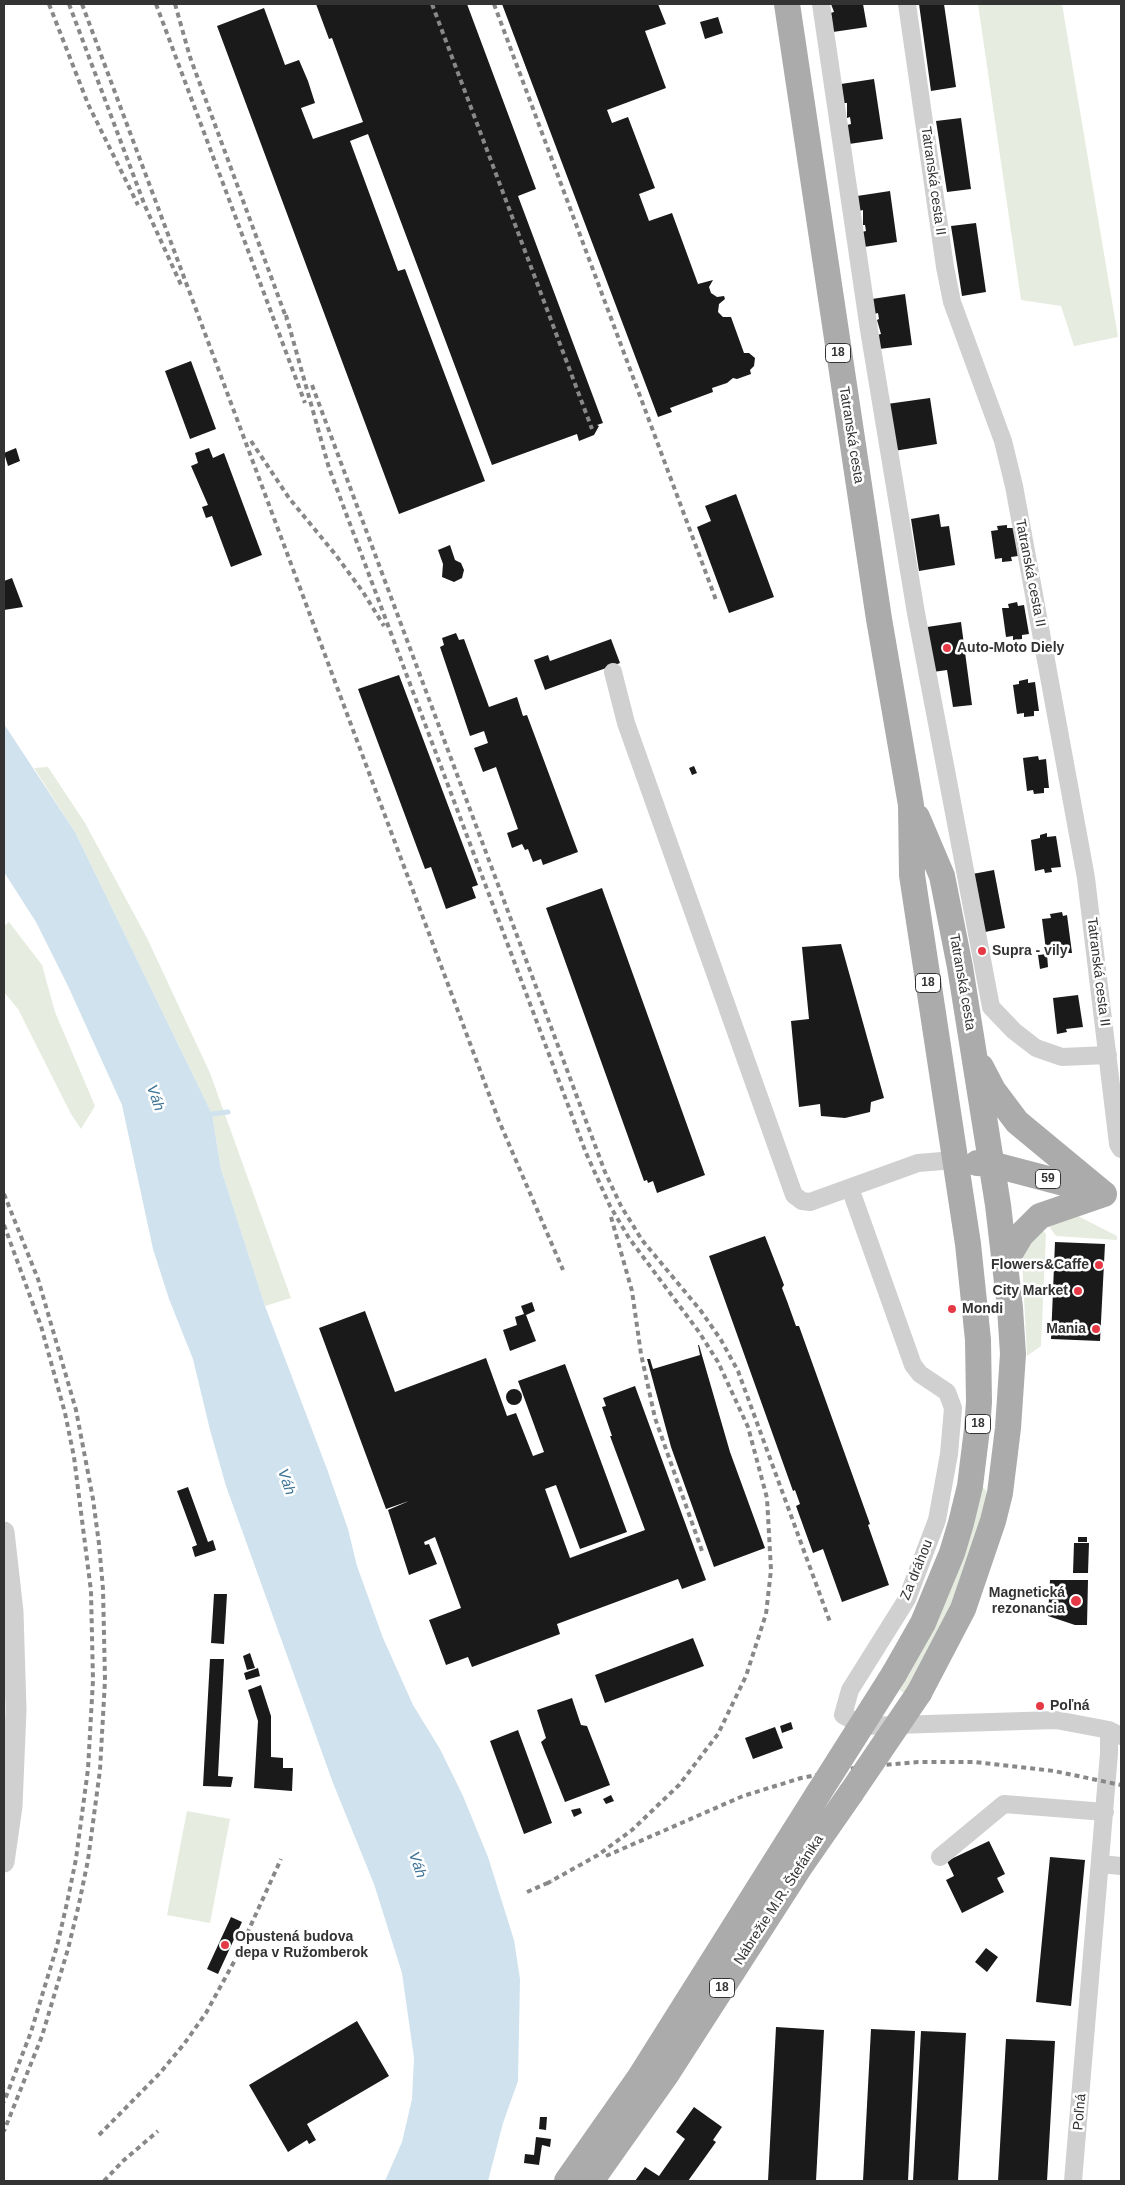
<!DOCTYPE html>
<html>
<head>
<meta charset="utf-8">
<style>
	body { margin:0 }
	#map { position:relative; width:1125px; height:2185px; overflow:hidden; background:#fff; font-family:Arial,sans-serif }
	canvas { display:block }
	.frame { position:absolute; inset:0; border:5px solid #333; pointer-events:none }
</style>
</head>
<body>
<div id="map">
<canvas width="1125" height="2185"></canvas>
<div class="frame"></div>
</div>
<script>
const context = document.querySelector('canvas').getContext('2d');
context.lineJoin = 'round';
function paint(path, color) { context.fillStyle = color; context.fill(path, 'evenodd'); }
const toPath = rows => new Path2D(rows.map(r => 'M' + r).join(''));
function stroke(path, color, width, dash) { context.strokeStyle = color; context.lineWidth = width; context.lineCap = dash ? 'butt' : 'round'; context.setLineDash(dash || []); context.stroke(path); }
function label(font, color, halo, rows, align = 'center') {
  context.font = font + ' Arial,sans-serif'; context.lineWidth = 5; context.setLineDash([]); context.textBaseline = 'middle'; context.strokeStyle = halo; context.fillStyle = color; for (const [text, x, y, turn = 0] of rows) {
    context.save(); context.translate(x, y); context.rotate((+turn || 0) * Math.PI / 180); context.textAlign = isNaN(turn) ? turn : align; if (halo) context.strokeText(text, 0, 0); context.fillText(text, 0, 0); context.restore();
  }
}
paint(toPath([
	[978,4,1062,4,1118,337,1074,346,1061,306,1021,300],
	[48,767,85,823,147,938,210,1073,291,1298,265,1306,221,1169,212,1114,75,832,34,768],
	[9,922,42,965,55,1012,95,1106,81,1129,71,1114,18,1009,4,992,4,926],
	[1076,1215,1117,1236,1117,1240,1056,1236,1046,1222],
	[1039,1226,1046,1234,1041,1346,1027,1356,1022,1258],
	[982,1486,987,1492,979,1529,953,1606,906,1694,899,1690],
	[187,1811,230,1819,210,1923,167,1915]
]), '#e6ecdf');
paint(toPath([
	[4,724,75,832,212,1114,221,1169,265,1306,327,1469,348,1529,357,1566,383,1638,413,1705,440,1749,463,1796,488,1857,514,1940,520,1979,518,2081,503,2123,488,2181,385,2181,402,2142,412,2099,414,2058,402,1973,374,1884,333,1783,226,1486,210,1430,193,1359,169,1299,153,1249,122,1105,68,986,36,922,4,872]
]), '#cfe2ee');
stroke(toPath([
	[207,1117,212,1114,228,1112]
]), '#cfe2ee', 5);
paint(toPath([
	[316,4,467,4,536,189,518,196,603,423,597,425,599,426,594,435,579,441,577,434,492,465,368,134,350,141,398,271,405,269,485,481,399,514,217,26,264,8,285,65,299,60,308,81,315,103,301,108,313,139,363,122,332,38,329,39],
	[502,4,658,4,666,24,645,31,666,88,607,110,612,123,628,117,655,188,639,194,649,221,672,213,698,284,713,280,709,287,711,293,717,297,724,296,725,299,719,304,718,312,723,317,731,317,744,353,749,353,755,358,754,366,750,370,751,374,737,379,733,378,727,383,712,388,713,392,670,408,672,412,658,417],
	[831,4,863,4,867,27,833,32,830,13,834,12],
	[919,4,944,4,956,87,931,91],
	[718,17,723,33,705,39,700,22],
	[874,79,883,139,849,144,847,125,851,124,850,117,847,118,847,103,844,103,841,84],
	[961,118,971,189,947,192,936,121],
	[890,191,897,242,864,247,862,232,866,231,865,225,863,225,863,210,859,211,857,196],
	[976,223,986,292,962,296,951,226],
	[905,294,912,345,879,349,877,335,881,334,877,320,879,319,878,313,874,314,872,299],
	[191,361,216,429,190,439,165,371],
	[930,398,937,444,894,451,887,404],
	[16,448,20,461,8,466,4,453],
	[209,448,213,458,224,453,262,555,231,567,212,516,206,518,202,507,208,505,191,466,198,463,195,453],
	[736,494,774,597,729,613,697,527,711,521,705,506],
	[939,514,941,527,949,526,955,565,919,571,911,519],
	[1007,525,1007,528,1014,528,1018,556,1011,557,1012,561,1002,562,1002,558,995,559,991,531,998,530,997,526],
	[450,545,455,560,461,563,464,570,462,578,454,582,442,577,443,564,438,550],
	[12,578,23,607,4,610,4,581],
	[1017,602,1018,606,1024,605,1029,634,1022,635,1022,639,1013,640,1013,636,1006,637,1002,608,1009,608,1008,604],
	[961,622,972,705,953,707,947,670,933,672,927,627],
	[456,633,459,640,464,639,489,707,517,697,523,716,527,715,578,852,543,865,541,859,533,862,528,849,525,850,522,844,512,848,507,833,518,829,496,767,483,772,474,748,488,743,484,731,470,736,440,647,444,645,442,638],
	[611,639,620,663,545,690,534,660,548,655,550,661],
	[399,675,478,885,472,887,476,898,446,909,431,867,425,869,358,689],
	[1028,679,1028,683,1035,682,1039,711,1034,711,1034,716,1024,717,1024,713,1017,714,1013,685,1019,684,1019,681],
	[1038,756,1039,760,1046,759,1049,788,1044,788,1044,793,1034,794,1033,790,1027,791,1023,758],
	[694,766,697,773,692,775,689,768],
	[1047,833,1047,837,1056,836,1061,867,1051,868,1052,872,1045,873,1044,869,1035,871,1031,840,1040,838,1040,835],
	[994,870,1005,928,985,932,967,875],
	[602,888,705,1175,657,1193,653,1181,648,1183,647,1180,644,1181,546,908],
	[1062,912,1063,916,1067,915,1072,953,1056,953,1055,949,1046,950,1042,919,1051,918,1050,914],
	[841,944,884,1098,871,1102,870,1112,845,1118,821,1116,820,1104,799,1107,791,1021,809,1019,802,947],
	[1047,954,1048,967,1040,969,1038,955],
	[1078,995,1083,1027,1066,1029,1067,1032,1057,1034,1053,998],
	[765,1236,784,1285,782,1288,787,1301,796,1326,799,1326,870,1524,868,1525,889,1585,842,1602,823,1549,813,1553,796,1506,800,1504,795,1490,793,1491,709,1256],
	[1055,1242,1105,1244,1100,1341,1051,1339],
	[532,1302,535,1311,526,1315,536,1341,510,1351,503,1330,517,1325,515,1317,524,1314,521,1306],
	[365,1311,395,1392,486,1358,507,1416,516,1413,533,1456,544,1452,518,1381,565,1364,627,1532,580,1549,556,1485,545,1489,570,1558,645,1530,610,1436,612,1436,602,1407,606,1406,603,1398,635,1386,706,1580,682,1589,678,1579,557,1624,560,1634,472,1667,468,1657,446,1665,429,1620,461,1608,435,1537,424,1542,425,1545,429,1544,437,1564,409,1575,388,1510,409,1501,386,1509,319,1328],
	[698,1345,699,1345,730,1452,765,1548,714,1567,671,1447,647,1359,650,1359,653,1369,700,1355],
	'506 1397a8 8 0 1 1 16 0a8 8 0 1 1-16 0Z',
	[188,1487,208,1542,213,1540,216,1550,195,1557,192,1547,197,1545,177,1491],
	[1078,1537,1087,1537,1087,1542,1078,1542],
	[1074,1543,1089,1543,1088,1573,1073,1573],
	[1050,1580,1088,1580,1087,1625,1075,1625,1048,1616],
	[214,1594,227,1594,224,1644,211,1643],
	[693,1638,704,1666,605,1703,595,1675],
	[250,1653,255,1668,247,1670,243,1656],
	[210,1659,224,1659,218,1776,233,1777,231,1787,203,1786],
	[258,1668,260,1676,246,1680,244,1673],
	[261,1685,271,1716,271,1757,283,1758,283,1768,293,1768,292,1791,254,1788,258,1721,248,1690],
	[572,1698,581,1725,587,1726,610,1785,565,1802,541,1742,546,1738,537,1710],
	[791,1722,793,1729,782,1733,780,1726],
	[775,1727,783,1748,753,1759,745,1738],
	[518,1730,552,1823,524,1834,490,1741],
	[611,1795,614,1801,606,1804,603,1799],
	[580,1808,582,1813,574,1817,571,1810],
	[989,1841,1005,1874,997,1878,1004,1892,962,1913,946,1880,954,1876,947,1861],
	[1050,1857,1085,1860,1071,2006,1036,2002],
	[231,1917,242,1922,218,1974,207,1969],
	[986,1948,998,1957,987,1972,975,1962],
	[357,2021,389,2076,307,2124,316,2140,309,2144,307,2140,288,2152,249,2085],
	[776,2027,824,2030,816,2181,768,2181],
	[871,2029,915,2031,908,2181,863,2181],
	[921,2031,966,2033,958,2181,913,2181],
	[1006,2039,1055,2041,1047,2181,998,2181],
	[694,2107,722,2127,713,2140,716,2142,688,2181,635,2181,645,2167,659,2176,685,2139,676,2132],
	[540,2117,547,2117,546,2130,539,2129],
	[536,2137,551,2139,550,2147,542,2145,539,2165,524,2163,525,2154,534,2155]
]), '#1a1a1a');
stroke(toPath([
	[821,4,869,330,916,613,991,1007,1014,1031,1036,1048,1062,1057,1108,1055],
	[907,4,945,267,952,302,1003,441,1014,486,1086,878,1118,1144,1121,1149],
	[613,672,626,723,794,1195,802,1201,810,1202,918,1163,954,1160],
	[850,1188,913,1365,920,1374,947,1392,953,1408,949,1454,937,1520,907,1599,850,1690,843,1715,863,1726,1056,1720,1109,1730,1121,1736],
	[940,1857,1004,1804,1105,1812],
	[1100,1864,1121,1866],
	[1073,2181,1109,1753,1109,1730]
]), '#d0d0d0', 18);
stroke(toPath([
	[4,1532,13,1612,16,1710,12,1806,4,1862]
]), '#d0d0d0', 21);
stroke(toPath([
	[787,4,879,619,911,805,912,875,968,1244,978,1340,979,1402,977,1429,970,1486,961,1523,952,1553,923,1623,894,1674],
	[917,817,942,876,960,967,998,1205,1010,1308,1013,1354,1008,1428,1000,1493,993,1521,963,1609,919,1693],
	[981,1067,993,1090,1017,1122,1104,1194],
	[977,1163,991,1164,1094,1191],
	[1005,1262,1021,1235,1040,1216,1104,1194],
	[567,2181,640,2077,818,1794],
	[591,2181,666,2075,801,1865,851,1793]
]), '#ababab', 26);
stroke(toPath([
	[49,4,88,104,138,205],
	[69,4,145,206,182,287],
	[82,4,499,1121,563,1270],
	[156,4,305,403],
	[175,4,190,57,287,320],
	[432,4,592,429],
	[494,4,716,600],
	[286,315,329,468,586,1153,610,1206,629,1238,699,1332,718,1362,748,1427,767,1498,771,1570,766,1614,746,1676,718,1734,679,1785,632,1830,598,1855,546,1884],
	[312,385,605,1172,621,1206,642,1240,701,1311,721,1340,738,1371,830,1622],
	[251,441,289,498,335,554,363,592,384,626],
	[4,1194,38,1279,76,1410,93,1499,99,1544,103,1589,105,1680,100,1770,88,1860,79,1904,68,1949,42,2036,4,2131],
	[611,1217,632,1291,641,1354,655,1418,702,1551],
	[4,1225,41,1326,65,1413,74,1457,91,1591,93,1680,88,1769,76,1859,67,1903,57,1946,31,2032,4,2102],
	[606,1856,743,1796,801,1778,860,1767,918,1762,975,1762,1054,1771,1121,1785],
	[527,1892,552,1881],
	[99,2135,160,2073,184,2044,206,2013,235,1960,281,1859],
	[104,2181,123,2161,158,2131]
]), '#888', 4, [5, 4]);
stroke(toPath([
	[851,1793,919,1693],
	[818,1794,894,1674]
]), '#ababab', 26);
for (const [x, y, r, color] of [
	[947,648,5,"#e63946"],
	[982,951,5,"#e63946"],
	[1099,1265,5,"#e63946"],
	[1078,1291,5,"#e63946"],
	[952,1309,5,"#e63946"],
	[1096,1329,5,"#e63946"],
	[1076,1601,6,"#e63946"],
	[1040,1706,5,"#e63946"],
	[225,1945,5,"#e63946"]
]) { const dot = new Path2D(); dot.arc(x, y, r, 0, 2 * Math.PI); context.fillStyle = color; context.fill(dot); stroke(dot, '#fff', 2); }
for (const [x, y, w] of [
	[838,353,25],
	[928,983,25],
	[1048,1179,25],
	[978,1424,25],
	[722,1988,25]
]) { const box = new Path2D(); box.roundRect(x - w / 2, y - 9.5, w, 19, 4); context.fillStyle = '#fff'; context.fill(box); stroke(box, '#333', 1); }
label('bold 12px', '#333', null, [
	["18",838,353],
	["18",928,983],
	["59",1048,1179],
	["18",978,1424],
	["18",722,1988]
]);
label('14px', '#333', '#fff', [
	["Tatranská cesta II",933,181,82],
	["Tatranská cesta",851,435,81],
	["Tatranská cesta II",1030,573,79],
	["Tatranská cesta II",1098,972,83],
	["Tatranská cesta",962,982,80],
	["Za dráhou",917,1570,-68],
	["Nábrežie M.R. Štefánika",779,1900,-57],
	["Poľná",1080,2112,-85]
]);
label('bold 14px', '#333', '#fff', [
	["Auto-Moto Diely",957,648],
	["Supra - vily",992,951],
	["Flowers&Caffe",1089,1265,"right"],
	["City Market",1068,1291,"right"],
	["Mondi",962,1309],
	["Mania",1086,1329,"right"],
	["Magnetická",1065,1593,"right"],
	["rezonancia",1065,1609,"right"],
	["Poľná",1050,1706],
	["Opustená budova",235,1937],
	["depa v Ružomberok",235,1953]
], 'left');
label('italic 15px', '#3f7597', '#fff', [
	["Váh",155,1098,71],
	["Váh",286,1482,71],
	["Váh",417,1865,71]
]);
</script>
</body>
</html>
